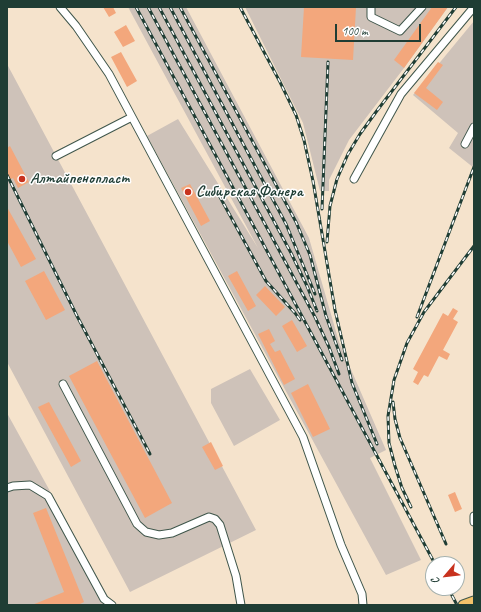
<!DOCTYPE html>
<html>
<head>
<meta charset="utf-8">
<style>
	body { margin:0 }
	#map { position:relative; width:481px; height:612px; overflow:hidden; background:#f5e3cc; font-family:Caveat,sans-serif }
	canvas { display:block }
	.frame { position:absolute; inset:0; border:8px solid #1f3d34; pointer-events:none }
	.north { position:absolute; left:425px; top:556px; width:40px; height:40px; box-sizing:border-box; background:#fff; border:1px solid #a5b1ae; border-radius:50%; rotate:242deg; font-size:11px; font-weight:700; line-height:16px; text-align:center; color:#1f3d34 }
	.north::after { content:''; display:block; margin:auto; width:14px; height:18px; background:#c8321e; clip-path:polygon(50% 0,100% 100%,50% 72%,0 100%) }
	.scale { position:absolute; left:335px; top:24px; width:86px; height:18px; box-sizing:border-box; border:2px solid #1f3d34; border-top:0; padding-left:5px; font-size:12px; line-height:14px; white-space:nowrap; color:#1f3d34; -webkit-text-stroke:3px #fff; paint-order:stroke }
</style>
</head>
<body>
<div id="map">
<canvas width="481" height="612"></canvas>
<div class="frame"></div>
<div class="north">С</div>
<div class="scale">100 m</div>
</div>
<script>
const context = document.querySelector('canvas').getContext('2d');
context.lineJoin = 'round';
function paint(path, color) { context.fillStyle = color; context.fill(path, 'evenodd'); }
const toPath = rows => new Path2D(rows.map(r => 'M' + r).join(''));
function stroke(path, color, width, dash) { context.strokeStyle = color; context.lineWidth = width; context.lineCap = dash ? 'butt' : 'round'; context.setLineDash(dash || []); context.stroke(path); }
function label(font, color, halo, rows, align = 'center') {
  context.font = font + ' Caveat,sans-serif'; context.lineWidth = 3; context.setLineDash([]); context.textBaseline = 'middle'; context.strokeStyle = halo; context.fillStyle = color; for (const [text, x, y, turn = 0] of rows) {
    context.save(); context.translate(x, y); context.rotate((+turn || 0) * Math.PI / 180); context.textAlign = isNaN(turn) ? turn : align; if (halo) context.strokeText(text, 0, 0); context.fillText(text, 0, 0); context.restore();
  }
}
paint(toPath([
	[128,7,186,7,309,238,339,342,386,450,370,458,421,560,386,575,147,136,178,119,258,248],
	[245,7,448,7,404,68,349,140,329,180,329,191,320,191,303,123],
	[474,21,474,168,449,148,458,133,413,95],
	[7,64,256,530,130,592,7,362],
	[250,369,280,420,234,446,211,403,211,389],
	[7,413,111,602,104,605,7,605]
]), '#cec2b9');
paint(toPath([
	[103,7,113,7,116,13,109,17],
	[304,7,356,7,353,60,301,57],
	[432,7,448,7,404,68,394,60],
	[126,25,135,41,123,47,114,32],
	[121,52,137,81,127,87,111,57],
	[438,62,443,65,426,88,443,102,437,110,414,93],
	[10,146,29,182,18,188,13,178,7,181,7,148],
	[190,184,210,221,201,226,181,188],
	[7,207,36,259,21,267,7,241],
	[44,271,65,310,46,320,25,281],
	[237,271,256,306,248,311,228,276],
	[265,286,285,307,276,316,256,295],
	[453,308,458,311,453,319,458,322,443,350,450,354,447,360,439,356,428,377,424,375,418,385,413,382,418,372,413,369,443,313,448,316],
	[292,320,307,346,297,352,282,326],
	[269,329,275,341,270,344,275,352,280,350,295,379,284,385,258,334],
	[97,361,172,503,145,518,69,376],
	[308,384,330,429,313,437,291,393],
	[49,402,81,461,71,467,38,407],
	[211,442,223,466,215,470,202,447],
	[455,492,462,509,455,512,448,495],
	[46,508,84,602,78,605,32,605,64,592,33,513]
]), '#f3a77c');
const minor = toPath([
	[60,7,76,26,109,74,303,437,341,545,362,594,363,605],
	[371,7,371,17,400,31,422,7],
	[465,144,474,127],
	[56,156,132,117],
	[354,179,401,94,474,7],
	[63,384,137,524,146,532,159,535,172,533,209,517,215,519,220,525,236,576,241,605],
	[7,488,13,486,30,485,48,496,104,599,112,605],
	[474,516,474,522]
]);
const major = toPath([
	[463,605,474,601]
]);
stroke(minor, '#3f564b', 9);
stroke(major, '#3f564b', 11);
stroke(minor, '#fff', 7);
stroke(major, '#f3c26a', 9);
const rail = toPath([
	[136,7,435,564],
	[148,7,315,317,329,347,339,374],
	[159,7,291,253,307,286,317,311],
	[170,7,286,224,315,294],
	[180,7,296,222,310,255,326,316,342,360],
	[240,7,280,82,296,115,304,140,313,181,335,310,352,383,377,444],
	[7,175,77,316,150,454],
	[215,188,266,281,295,313,300,320],
	[322,209,328,62],
	[327,242,330,206,337,179,348,154,360,134,376,112,456,7],
	[417,317,474,167],
	[393,402,395,419,400,438,446,544],
	[411,507,402,488,395,466,389,443,388,416,394,380,407,343,424,312,474,246],
	[448,588,457,605]
]);
stroke(rail, '#1f3d34', 3);
stroke(rail, '#fff', 1.5, [4.5]);
for (const [x, y, r, color] of [
	[22,179,4,"#c8321e"],
	[188,192,4,"#c8321e"]
]) { const dot = new Path2D(); dot.arc(x, y, r, 0, 2 * Math.PI); context.fillStyle = color; context.fill(dot); stroke(dot, '#fff', 1.5); }
label('bold 16px', '#1f3d34', '#fff', [
	["Алтайпенопласт",30,179],
	["Сибирская Фанера",196,192]
], 'left');
</script>
</body>
</html>
